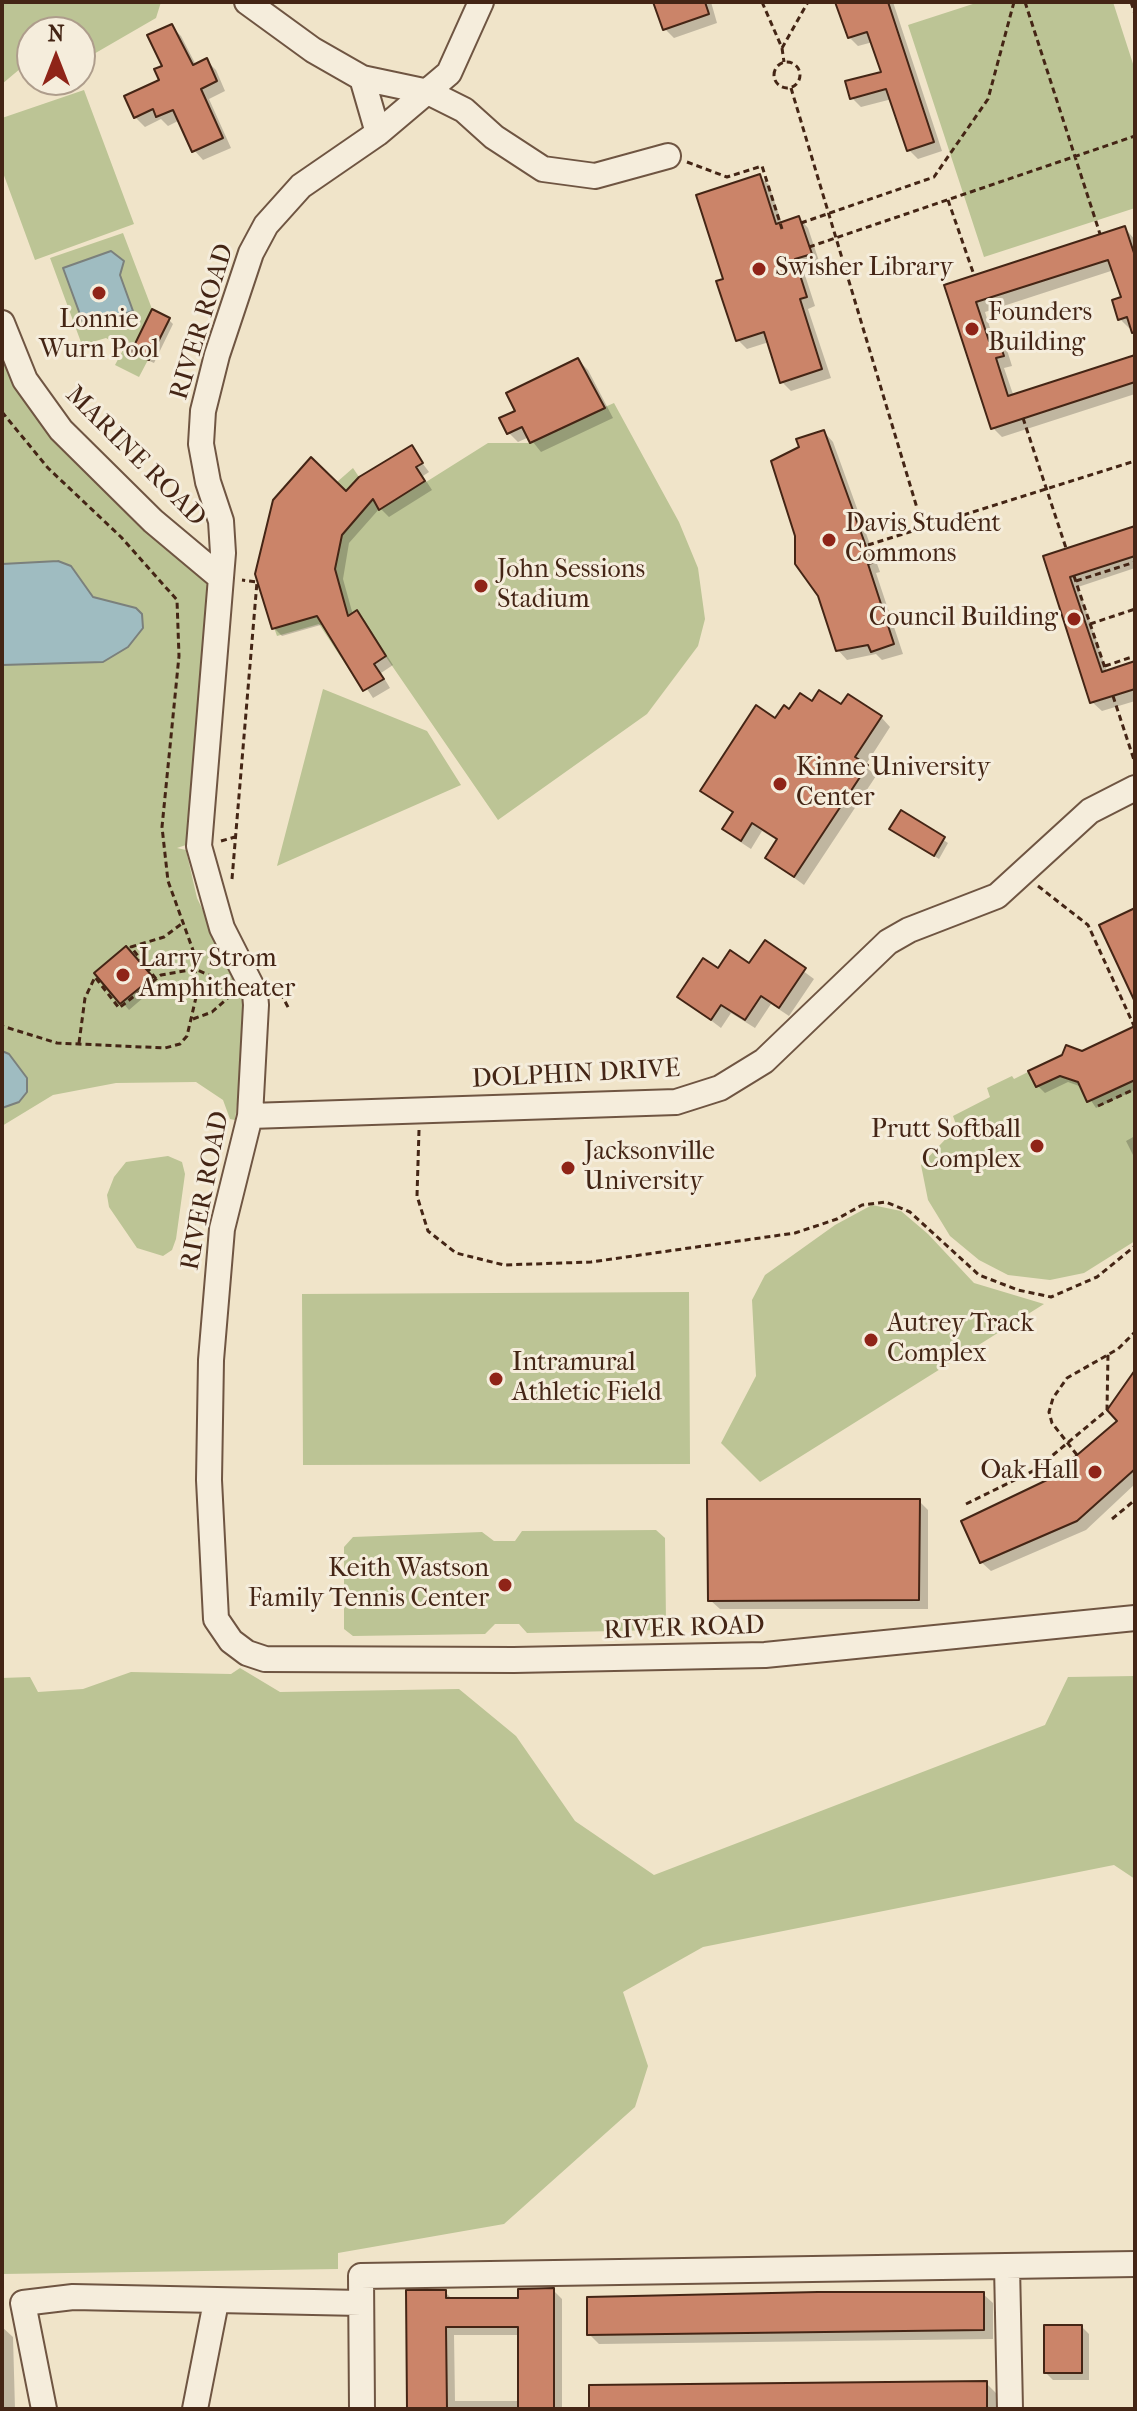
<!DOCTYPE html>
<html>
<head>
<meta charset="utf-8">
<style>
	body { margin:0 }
	#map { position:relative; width:1137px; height:2411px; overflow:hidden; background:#f0e4c9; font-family:"IM FELL French Canon",serif }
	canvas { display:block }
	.frame { position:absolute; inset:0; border:4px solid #442515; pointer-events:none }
	.north { position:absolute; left:16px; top:16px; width:80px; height:80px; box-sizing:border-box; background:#f5eddc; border:2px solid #ae9d8c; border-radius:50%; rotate:0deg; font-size:22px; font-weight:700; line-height:32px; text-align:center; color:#442515 }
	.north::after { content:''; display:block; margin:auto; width:28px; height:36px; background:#8f2418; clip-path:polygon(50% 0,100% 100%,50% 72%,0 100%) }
</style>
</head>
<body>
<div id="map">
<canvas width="1137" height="2411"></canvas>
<div class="frame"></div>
<div class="north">N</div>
</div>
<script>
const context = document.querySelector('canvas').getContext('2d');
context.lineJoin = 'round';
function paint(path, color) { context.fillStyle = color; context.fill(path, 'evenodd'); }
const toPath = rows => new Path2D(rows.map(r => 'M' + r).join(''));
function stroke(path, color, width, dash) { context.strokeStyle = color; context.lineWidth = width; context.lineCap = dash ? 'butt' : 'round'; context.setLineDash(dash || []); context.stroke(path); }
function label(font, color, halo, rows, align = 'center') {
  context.font = font + ' "IM FELL French Canon",serif'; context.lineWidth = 6; context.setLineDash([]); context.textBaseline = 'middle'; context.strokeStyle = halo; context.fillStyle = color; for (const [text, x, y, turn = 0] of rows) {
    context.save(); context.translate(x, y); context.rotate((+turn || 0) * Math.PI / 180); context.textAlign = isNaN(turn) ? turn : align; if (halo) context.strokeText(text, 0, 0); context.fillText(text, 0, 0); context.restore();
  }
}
paint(toPath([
	[2,2,161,2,156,18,80,62,80,32,32,32,32,63,27,63,2,84],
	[979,2,1113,2,1135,70,1135,208,984,257,908,25],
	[84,90,134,224,35,260,2,170,2,118],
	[123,233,152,309,170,318,139,377,115,365,124,348,106,338,82,345,50,258],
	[2,356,16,384,209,583,186,845,177,848,186,850,197,898,245,999,244,1049,235,1120,230,1119,223,1100,196,1082,116,1083,53,1095,2,1126,2,1108,19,1102,9,1055,2,1051,2,665,37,662,136,608,93,597,71,566,58,561,2,564],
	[578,358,605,407,614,403,679,522,698,568,705,619,698,646,647,714,498,820,386,657,374,664,384,679,363,691,319,624,277,636,255,574,273,500,311,457,337,482,353,468,359,477,423,463,416,467,426,482,488,443,530,443,522,427,507,434,499,418,514,411,506,393],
	[323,689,427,731,461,785,277,866],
	[1126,1030,1135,1042,1135,1241,1084,1273,1050,1280,1008,1275,979,1260,950,1236,928,1200,921,1165,957,1127,953,1116,990,1097,987,1088,1012,1076,1014,1079,1062,1055,1066,1045,1085,1052],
	[168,1156,182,1162,185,1174,176,1239,172,1250,163,1256,137,1248,109,1207,107,1195,114,1177,126,1162],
	[872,1205,901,1211,928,1234,974,1283,1044,1304,760,1482,721,1443,756,1376,752,1300,765,1275,835,1225],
	[689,1292,690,1464,303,1465,302,1294],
	[656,1530,665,1538,666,1622,658,1630,527,1633,519,1624,495,1624,485,1634,353,1636,344,1629,344,1547,353,1537,482,1532,494,1541,515,1541,522,1531],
	[240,1668,280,1692,459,1689,516,1736,575,1821,654,1875,1045,1725,1068,1677,1135,1676,1135,1879,1114,1865,703,1947,623,1992,648,2066,635,2107,504,2224,338,2253,338,2269,2,2274,2,1678,30,1677,38,1692,83,1689,131,1672,231,1674]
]), '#bcc495');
const water = toPath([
	[111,251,124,261,120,275,133,311,85,328,63,268,111,251],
	[58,561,71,566,93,597,136,608,142,614,143,628,128,647,103,662,2,665,2,564,58,561],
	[2,1051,9,1054,27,1078,27,1092,19,1102,2,1108,2,1051]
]);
paint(water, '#9fbcc1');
stroke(water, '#7b807c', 2);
paint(toPath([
	[654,2,711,2,717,23,674,38,665,29],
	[837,2,893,2,942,151,918,159,909,150,892,99,861,107,852,98,883,73,873,42,858,46,849,37],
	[171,26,181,36,196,65,207,61,216,70,225,91,209,99,231,148,203,160,194,150,180,120,168,126,161,119,145,127,135,117,162,81],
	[760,176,769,185,782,224,799,218,808,228,820,264,803,269,815,306,808,309,831,378,791,391,782,382,769,342,747,349,738,340,726,280],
	[1125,228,1135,240,1135,333,1133,327,1129,328,1120,319,1123,299,1114,270,985,312,994,341,1007,350,1012,366,1004,368,1014,397,1135,357,1135,394,1002,437,993,428,946,286],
	[168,319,173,324,154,363,138,356,134,351],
	[578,360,588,370,613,418,541,452,529,437,518,442,509,433,517,412],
	[824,432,833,442,880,572,876,573,903,654,882,660,876,654,847,660,838,650],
	[411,448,429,472,423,476,432,490,389,517,380,508,349,543,343,579,353,615,357,613,365,621,393,665,381,673,390,688,373,698,324,624,282,636,274,628,346,493],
	[1135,529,1135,568,1078,587,1107,672,1135,663,1135,701,1102,711,1092,702,1046,557],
	[812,704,881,717,890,727,865,766,876,776,804,885,767,858,778,841,762,831,751,849,734,838,725,828,734,814,703,790,776,720],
	[902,813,948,843,939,859,896,833],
	[765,943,814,979,789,1016,771,1004,755,1028,731,1013,721,1028,680,997,718,971,750,966],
	[133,955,158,985,129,1010,97,973],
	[1135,1035,1135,1090,1096,1108,1082,1087,1068,1082,1045,1093,1038,1086,1082,1053],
	[1135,1136,1135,1159,1126,1141],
	[1135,1384,1135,1484,1086,1530,991,1571,981,1562,1050,1480,1120,1422],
	[919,1501,928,1510,928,1609,720,1609,710,1600],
	[553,2290,562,2299,562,2409,409,2409,445,2292,453,2300,520,2300],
	[454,2335,520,2335,520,2401,455,2401],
	[983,2294,993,2303,993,2339,599,2344,589,2334],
	[2,2327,13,2337,15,2409,2,2409],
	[1082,2327,1089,2334,1089,2380,1053,2380,1046,2373],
	[986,2383,996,2393,996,2409,591,2409]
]), '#0003');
const building = toPath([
	[653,2,705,2,709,14,663,30,653,2],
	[835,2,888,2,934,142,907,151,886,89,850,99,845,81,881,72,867,32,848,38,835,2],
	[172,24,193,65,207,58,217,81,201,89,223,138,192,152,173,110,156,117,153,109,134,118,124,96,159,80,154,69,162,66,147,35,172,24],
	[760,174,776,224,799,216,812,254,795,259,807,297,800,299,822,369,780,383,764,332,736,341,716,281,723,279,696,195,760,174],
	[1125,226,1135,256,1135,332,1132,333,1127,317,1118,320,1112,300,1121,297,1108,260,976,302,989,341,998,338,1004,356,996,358,1008,396,1135,355,1135,382,991,429,944,285,1125,226],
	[152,309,170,318,149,360,131,352,152,309],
	[578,358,605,408,530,443,522,427,507,434,499,418,515,411,506,393,578,358],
	[824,430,872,563,868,564,894,644,871,652,868,645,836,651,818,596,795,564,795,536,771,461,799,447,796,439,824,430],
	[412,445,423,463,416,467,425,481,379,510,373,499,342,535,335,569,348,616,357,610,386,656,374,664,384,679,363,691,317,616,272,629,255,574,273,500,311,457,346,491,359,477,412,445],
	[1135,526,1135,556,1070,577,1102,672,1135,661,1135,689,1090,703,1043,556,1135,526],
	[819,690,841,704,848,694,882,716,855,757,868,765,794,877,765,858,777,839,752,823,741,841,722,829,733,812,700,791,756,705,775,718,784,705,789,709,800,693,812,701,819,690],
	[901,810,945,837,934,856,889,829,901,810],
	[1135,908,1135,1002,1099,925,1135,908],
	[765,940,806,968,779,1008,761,996,745,1020,721,1005,711,1020,677,997,703,958,718,968,730,950,749,963,765,940],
	[126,946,153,977,120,1004,94,973,126,946],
	[1135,1026,1135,1080,1087,1102,1078,1082,1060,1076,1036,1087,1028,1071,1062,1055,1066,1045,1082,1051,1135,1026],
	[1135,1370,1135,1469,1077,1521,980,1563,961,1521,1049,1479,1117,1421,1107,1410,1135,1370],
	[707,1499,920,1499,919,1600,708,1601,707,1499],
	[554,2288,554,2409,518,2409,518,2327,446,2327,447,2409,407,2409,406,2290,446,2290,446,2298,518,2298,518,2289,554,2288],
	[818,2292,984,2292,984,2330,587,2335,587,2297,818,2292],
	[1044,2325,1082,2325,1082,2373,1044,2373,1044,2325],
	[987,2381,987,2409,589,2409,589,2385,987,2381]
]);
paint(building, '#cb8469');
stroke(building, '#442515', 2);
const minor = toPath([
	[247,2,313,50,362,78,428,92,464,110,494,137,543,169,595,176,668,156],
	[481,2,449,73,378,133,301,186,266,225,251,253,217,355,203,411,201,444,208,482,221,521,223,553,199,846,222,928,255,993,256,1005,250,1116,222,1229,211,1360,209,1480,216,1619,231,1641,247,1653,265,1659,514,1660,765,1655,1135,1618],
	[362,78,378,133],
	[2,323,25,380,61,430,153,521,221,578],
	[250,1116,676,1102,720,1088,764,1061,888,942,909,930,997,896,1090,811,1135,788],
	[1007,2266,1010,2409],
	[44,2409,23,2303,73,2297,361,2303],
	[195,2409,216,2302],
	[362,2409,361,2276,1135,2264]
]);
stroke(minor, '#6f5542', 28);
stroke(toPath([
	[762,2,782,48,808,2],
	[1025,2,1100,234],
	[1131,2,1135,14],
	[782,48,784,62],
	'774 75a13 13 0 1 1 26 0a13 13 0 1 1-26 0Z',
	[791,88,923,528],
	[687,162,727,177,762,166,782,229],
	[948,200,974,275],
	[801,223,934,177,988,99,1014,2],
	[809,247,1135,136],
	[2,412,48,468,121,537,177,600,179,656,162,827,168,881,194,953,197,993,187,1036,180,1044,165,1048,57,1043,2,1026],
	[1023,418,1066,548],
	[868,545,1135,461],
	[1074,576,1106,671],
	[1076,581,1135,562],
	[1090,624,1135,609],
	[1105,666,1135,656],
	[1113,696,1135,763],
	[221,841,235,837],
	[232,879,257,582,242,580],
	[1038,886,1088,925,1135,1028],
	[156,979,131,947,164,937,184,922],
	[276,984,289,1009],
	[193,1019,212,1012,230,996],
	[79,1043,85,998,95,977,119,1008,161,975,195,969,213,977,230,996],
	[1098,1106,1135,1089],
	[419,1130,417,1196,428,1231,456,1253,504,1265,591,1262,795,1233,837,1219,862,1205,886,1202,910,1212,979,1275,1018,1290,1051,1297,1097,1277,1135,1246],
	[1077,1455,1052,1423,1049,1412,1053,1398,1067,1378,1118,1349,1135,1332],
	[966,1504,1035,1470,1107,1410,1108,1354],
	[1112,1519,1135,1500]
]), '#442515', 3, [6, 4]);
stroke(minor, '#f5eddc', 24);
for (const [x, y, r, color] of [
	[759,269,8,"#8f2418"],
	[99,293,8,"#8f2418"],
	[972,329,8,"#8f2418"],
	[829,540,8,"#8f2418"],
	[481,586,8,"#8f2418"],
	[1074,619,8,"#8f2418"],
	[780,784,8,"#8f2418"],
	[123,975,8,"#8f2418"],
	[1037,1146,8,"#8f2418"],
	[568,1168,8,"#8f2418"],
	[871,1340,8,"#8f2418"],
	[496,1379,8,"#8f2418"],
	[1095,1472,8,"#8f2418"],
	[505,1585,8,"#8f2418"]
]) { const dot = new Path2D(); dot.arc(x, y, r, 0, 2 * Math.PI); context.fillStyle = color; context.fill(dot); stroke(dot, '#f5eddc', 3); }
label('26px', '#442515', '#f5eddc', [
	["Swisher Library",775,269],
	["Founders",988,314],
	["Building",988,344],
	["Lonnie",99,321,"center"],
	["Wurn Pool",99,351,"center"],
	["Davis Student",845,525],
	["Commons",845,555],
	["John Sessions",497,571],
	["Stadium",497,601],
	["Council Building",1058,619,"right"],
	["Kinne University",796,769],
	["Center",796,799],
	["Larry Strom",139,960],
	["Amphitheater",139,990],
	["Prutt Softball",1021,1131,"right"],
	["Complex",1021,1161,"right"],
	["Jacksonville",584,1153],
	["University",584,1183],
	["Autrey Track",887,1325],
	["Complex",887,1355],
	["Intramural",512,1364],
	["Athletic Field",512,1394],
	["Oak Hall",1079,1472,"right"],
	["Keith Wastson",489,1570,"right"],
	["Family Tennis Center",489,1600,"right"]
], 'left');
label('26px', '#442515', '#f5eddc', [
	["RIVER ROAD",203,322,-73],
	["MARINE ROAD",135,457,45],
	["DOLPHIN DRIVE",576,1075,-3],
	["RIVER ROAD",206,1191,-79],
	["RIVER ROAD",684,1629,-2]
]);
</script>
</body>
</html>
